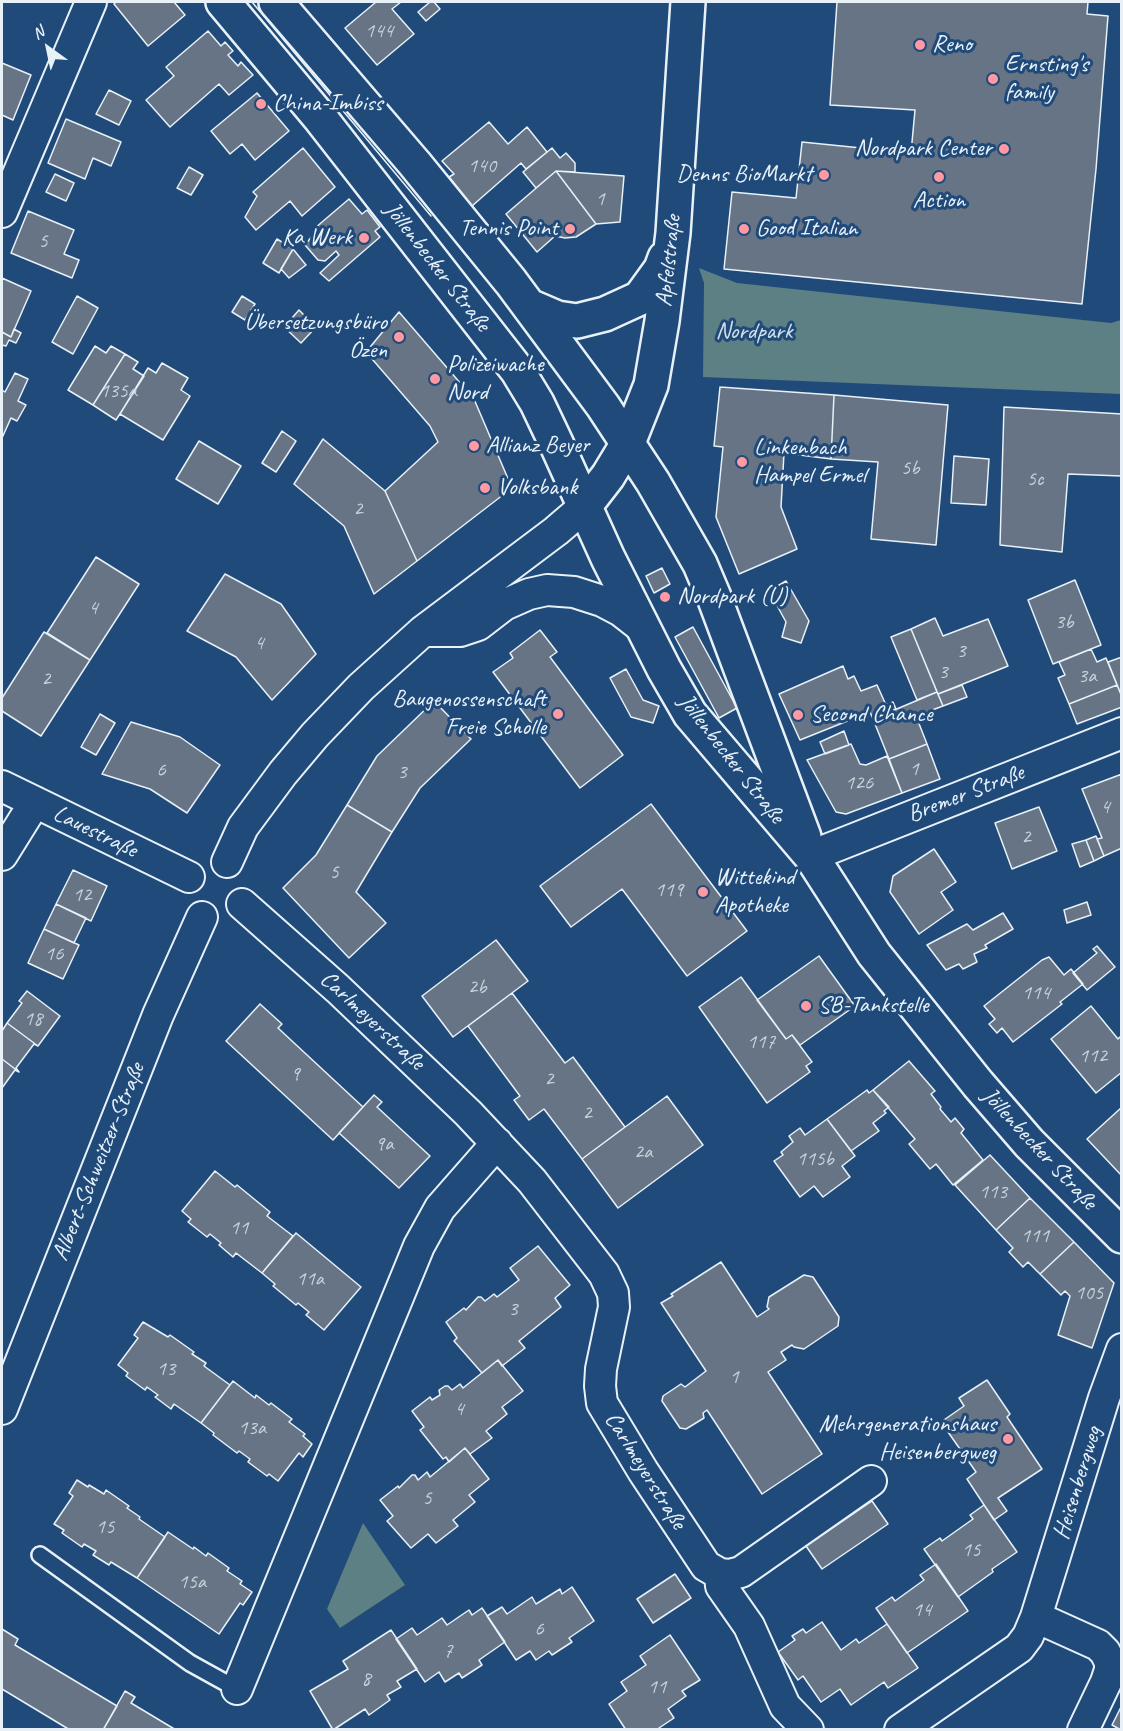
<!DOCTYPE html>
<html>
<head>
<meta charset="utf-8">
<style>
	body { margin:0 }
	#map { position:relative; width:1123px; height:1731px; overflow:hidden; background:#1f4a7a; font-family:Caveat,sans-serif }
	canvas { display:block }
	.frame { position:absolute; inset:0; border:3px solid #e8f1f8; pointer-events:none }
	.north { position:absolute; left:18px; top:18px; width:60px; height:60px; -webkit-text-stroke:4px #1f4a7a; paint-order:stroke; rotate:327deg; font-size:16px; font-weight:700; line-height:24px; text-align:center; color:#e8f1f8 }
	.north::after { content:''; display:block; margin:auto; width:21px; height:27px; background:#e8f1f8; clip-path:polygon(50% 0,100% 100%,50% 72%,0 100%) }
</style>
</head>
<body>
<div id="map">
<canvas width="1123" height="1731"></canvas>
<div class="frame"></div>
<div class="north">N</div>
</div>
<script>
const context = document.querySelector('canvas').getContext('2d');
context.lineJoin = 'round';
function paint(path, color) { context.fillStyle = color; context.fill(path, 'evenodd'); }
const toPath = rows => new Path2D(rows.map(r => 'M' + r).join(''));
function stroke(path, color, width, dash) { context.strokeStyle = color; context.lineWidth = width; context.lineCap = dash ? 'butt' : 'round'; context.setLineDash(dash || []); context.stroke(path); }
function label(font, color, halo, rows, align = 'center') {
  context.font = font + ' Caveat,sans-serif'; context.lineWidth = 6; context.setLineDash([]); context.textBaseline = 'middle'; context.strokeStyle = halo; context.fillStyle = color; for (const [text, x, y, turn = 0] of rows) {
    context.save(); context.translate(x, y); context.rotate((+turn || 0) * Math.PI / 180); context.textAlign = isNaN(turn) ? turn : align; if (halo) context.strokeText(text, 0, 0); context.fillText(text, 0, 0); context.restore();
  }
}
paint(toPath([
	[699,268,737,283,1111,323,1121,320,1121,394,703,377,704,283],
	[363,1523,405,1585,340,1628,327,1609]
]), '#5d8084');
const building = toPath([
	[116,2,174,2,185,15,148,46,114,4,116,2],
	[376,2,401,2,392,9,414,34,377,65,345,28,376,2],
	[430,2,434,2,440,9,426,21,418,12,430,2],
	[837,2,1088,2,1087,14,1108,16,1096,169,1082,304,724,269,732,192,796,198,802,142,911,153,915,110,830,105,837,2],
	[208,31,221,46,225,42,233,51,228,55,238,66,241,62,253,75,229,95,219,84,170,127,146,100,174,76,166,67,208,31],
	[2,63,31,75,13,120,2,115,2,63],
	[109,90,131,101,119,125,96,114,109,90],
	[257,93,289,131,255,160,242,144,230,154,211,131,257,93],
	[66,119,121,142,111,166,93,158,85,179,48,163,66,119],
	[489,122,508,144,527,127,547,152,526,169,521,163,472,206,449,177,454,174,442,161,489,122],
	[303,148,335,187,302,216,290,201,256,230,245,217,257,196,253,192,303,148],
	[552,148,560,158,566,153,575,163,575,172,556,171,536,188,523,172,552,148],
	[189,167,203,175,191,195,177,188,189,167],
	[556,171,624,176,620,222,596,224,556,171],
	[556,171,596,224,576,237,565,238,555,236,537,252,506,214,556,171],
	[55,174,74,183,66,201,46,192,55,174],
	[349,199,362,214,367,210,380,227,375,231,380,237,329,281,320,273,339,255,336,251,325,261,318,260,305,245,317,230,315,228,349,199],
	[28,211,74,230,64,254,79,260,72,278,11,253,28,211],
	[277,239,293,249,279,273,263,263,277,239],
	[293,249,306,265,289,278,281,269,293,249],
	[2,278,31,291,11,337,2,332,2,278],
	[77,296,98,308,73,354,52,342,77,296],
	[242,296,255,304,245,320,232,312,242,296],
	[299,310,316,327,301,343,284,327,299,310],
	[399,312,474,399,512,488,417,561,385,491,438,442,430,426,366,352,399,312],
	[14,329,21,333,16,343,9,340,6,346,2,345,2,332,11,337,14,329],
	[95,346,106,353,111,346,125,354,93,405,68,390,95,346],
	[125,354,138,362,133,369,144,376,116,420,93,405,125,354],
	[162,363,188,378,181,390,190,396,163,440,120,414,148,368,156,373,162,363],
	[15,373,28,379,18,401,26,405,17,421,11,418,2,438,2,390,5,392,15,373],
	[720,387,834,395,831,459,784,453,781,507,797,549,739,574,716,517,723,447,714,446,720,387],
	[834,395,948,405,936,545,871,539,878,462,831,459,834,395],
	[1004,407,1122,414,1122,476,1068,474,1062,552,1000,545,1004,407],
	[282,431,296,441,276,472,262,463,282,431],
	[323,439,385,491,417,561,374,594,344,526,294,484,323,439],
	[199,441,241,466,218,504,176,479,199,441],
	[954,456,989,459,986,505,951,503,954,456],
	[96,557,139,584,90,660,47,633,96,557],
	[662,568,670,584,654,593,646,576,662,568],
	[225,574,281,604,316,654,272,700,236,657,187,631,225,574],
	[1075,580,1101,645,1053,664,1028,600,1075,580],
	[786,581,809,621,801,643,782,637,786,622,769,591,786,581],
	[935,618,943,636,988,619,1008,666,938,694,911,629,935,618],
	[693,627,737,708,719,718,675,637,693,627],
	[911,629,937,692,917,700,891,637,911,629],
	[540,630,557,652,550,657,623,755,580,788,493,672,513,658,510,653,540,630],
	[44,632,90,660,41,736,2,711,2,698,44,632],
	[1091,649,1097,662,1106,658,1117,685,1069,704,1058,678,1065,675,1059,662,1091,649],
	[1122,657,1122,697,1108,662,1122,657],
	[843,666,848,679,854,676,861,691,877,685,886,705,893,702,896,709,873,719,870,712,800,740,779,694,843,666],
	[626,669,643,700,659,706,653,723,631,717,610,678,626,669],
	[962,685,967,697,943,706,938,694,962,685],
	[1117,685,1122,697,1122,707,1077,724,1069,704,1117,685],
	[937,692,943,706,916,716,927,744,889,759,873,719,937,692],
	[434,701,471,739,420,788,392,832,347,805,377,756,434,701],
	[100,714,115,723,96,755,81,747,100,714],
	[131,722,180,737,220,765,187,813,150,789,102,774,131,722],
	[844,731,849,745,825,754,820,742,844,731],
	[851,744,860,764,866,765,887,756,902,793,846,814,836,812,807,760,851,744],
	[927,744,940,779,902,793,889,759,927,744],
	[1122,774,1122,848,1104,856,1097,839,1102,838,1082,789,1122,774],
	[651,804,747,931,687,976,622,889,571,927,540,886,651,804],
	[347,805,392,832,356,892,386,923,349,958,283,888,316,855,347,805],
	[1039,807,1057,851,1012,869,995,823,1039,807],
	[1096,836,1104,856,1094,861,1086,840,1096,836],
	[1086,840,1094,861,1080,867,1072,844,1086,840],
	[934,849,956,882,941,892,953,910,919,934,890,892,893,876,934,849],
	[73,870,107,886,91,921,56,904,73,870],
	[1087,902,1091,915,1067,923,1064,910,1087,902],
	[56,904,86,918,74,943,44,929,56,904],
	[1003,913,1013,929,985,945,987,948,974,954,977,962,963,969,959,964,946,970,927,945,967,924,973,930,1003,913],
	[44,929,79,945,63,979,28,963,44,929],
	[496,940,528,981,453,1037,422,996,496,940],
	[1097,946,1115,967,1087,990,1073,973,1097,953,1093,949,1097,946],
	[819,956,855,1006,800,1045,792,1035,786,1039,757,1000,819,956],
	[1049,957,1064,975,1071,969,1083,984,1060,1002,1062,1004,1013,1042,1002,1028,997,1033,989,1024,995,1019,984,1006,1042,960,1049,957],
	[741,977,786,1039,792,1035,812,1062,806,1066,810,1072,767,1103,699,1007,741,977],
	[27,991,60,1016,38,1046,7,1023,22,1003,19,1001,27,991],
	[512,993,565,1063,573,1057,625,1127,582,1159,544,1109,529,1120,514,1100,520,1096,468,1026,512,993],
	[260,1004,282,1024,278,1028,363,1107,333,1140,226,1041,260,1004],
	[1091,1006,1118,1039,1122,1035,1122,1072,1096,1093,1051,1039,1091,1006],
	[7,1023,38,1046,34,1044,16,1068,19,1072,2,1059,2,1031,7,1023],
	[2,1059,19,1072,15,1070,2,1088,2,1059],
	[909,1061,935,1091,931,1094,941,1107,940,1109,951,1122,955,1118,964,1129,961,1133,983,1160,953,1185,936,1164,930,1169,909,1144,915,1139,873,1090,909,1061],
	[867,1090,869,1093,873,1090,889,1107,884,1111,886,1113,873,1123,879,1131,851,1151,827,1119,867,1090],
	[374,1095,382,1102,377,1107,430,1156,399,1188,339,1133,374,1095],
	[667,1096,703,1145,618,1208,582,1159,667,1096],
	[1122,1107,1122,1176,1087,1139,1122,1107],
	[827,1119,855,1156,842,1166,850,1177,823,1197,814,1186,800,1197,774,1161,783,1155,781,1152,793,1142,789,1136,800,1128,805,1135,827,1119],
	[990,1155,1030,1198,996,1230,955,1185,990,1155],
	[215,1171,235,1187,237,1185,270,1212,267,1216,293,1236,262,1273,236,1253,233,1257,219,1245,221,1243,210,1234,207,1237,188,1222,191,1219,182,1211,215,1171],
	[1030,1198,1074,1242,1040,1274,1028,1262,1023,1267,1009,1252,1013,1248,996,1230,1030,1198],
	[296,1233,361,1287,324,1330,306,1315,309,1312,298,1303,296,1305,273,1286,275,1284,262,1273,296,1233],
	[1074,1242,1114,1283,1092,1348,1058,1335,1070,1296,1065,1291,1061,1295,1040,1274,1074,1242],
	[538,1246,570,1285,555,1298,561,1307,519,1341,525,1348,502,1366,498,1360,482,1373,454,1341,457,1338,446,1322,464,1308,466,1310,478,1297,481,1297,485,1301,494,1294,497,1297,519,1280,510,1268,538,1246],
	[721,1262,757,1317,769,1309,767,1307,769,1297,804,1275,813,1277,839,1317,838,1326,804,1349,794,1347,792,1345,781,1352,786,1360,768,1372,822,1454,762,1494,707,1410,703,1413,704,1418,686,1429,680,1428,662,1401,663,1396,681,1384,685,1387,706,1371,661,1303,673,1296,671,1294,721,1262],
	[143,1322,168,1337,170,1335,194,1352,192,1354,206,1363,204,1366,230,1385,201,1423,174,1404,171,1409,155,1397,158,1395,147,1387,145,1390,126,1376,128,1373,118,1365,138,1338,134,1335,143,1322],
	[498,1360,523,1391,502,1407,507,1414,486,1431,492,1438,470,1454,465,1448,449,1462,446,1457,443,1459,420,1430,424,1427,412,1411,430,1397,432,1400,440,1395,439,1390,445,1386,448,1386,452,1390,460,1384,463,1388,498,1360],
	[987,1380,1010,1414,1007,1417,1042,1469,998,1498,1007,1511,994,1520,967,1479,976,1472,941,1422,964,1406,959,1398,987,1380],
	[233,1381,255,1398,256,1395,269,1405,271,1403,292,1419,289,1422,305,1434,303,1436,312,1444,303,1457,299,1453,278,1481,269,1474,267,1476,248,1462,250,1459,239,1451,237,1453,213,1435,214,1433,201,1423,233,1381],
	[465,1448,489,1479,469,1495,475,1502,453,1520,458,1526,436,1543,428,1534,411,1548,387,1521,393,1516,380,1500,398,1486,399,1488,412,1475,415,1475,418,1480,427,1472,430,1477,465,1448],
	[77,1480,88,1487,89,1485,104,1494,106,1490,129,1506,127,1508,140,1517,139,1519,165,1537,137,1578,111,1562,109,1565,93,1555,96,1551,84,1544,82,1547,62,1533,64,1530,54,1524,73,1496,69,1493,77,1480],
	[872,1501,888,1524,822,1569,806,1546,872,1501],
	[984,1505,1017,1552,992,1569,993,1572,958,1597,924,1549,940,1538,942,1541,973,1519,970,1515,984,1505],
	[168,1532,193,1549,194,1547,206,1556,208,1553,229,1568,227,1571,242,1581,240,1584,252,1592,243,1605,240,1603,219,1634,137,1578,168,1532],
	[936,1564,968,1611,907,1653,876,1608,892,1597,895,1601,924,1580,920,1575,936,1564],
	[675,1574,691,1598,653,1623,637,1599,675,1574],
	[572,1587,594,1621,569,1638,572,1642,552,1655,549,1651,536,1660,530,1651,516,1660,487,1616,502,1607,507,1614,532,1597,536,1604,560,1589,562,1594,572,1587],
	[482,1608,505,1642,479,1660,482,1665,462,1678,459,1673,445,1682,439,1672,425,1682,396,1639,412,1628,417,1635,442,1618,447,1625,469,1610,472,1615,482,1608],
	[822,1622,841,1650,856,1639,859,1643,887,1624,918,1668,888,1688,884,1682,851,1705,840,1689,821,1702,803,1676,798,1680,778,1652,795,1640,792,1636,803,1629,806,1633,822,1622],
	[2,1629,18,1639,15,1645,117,1706,103,1730,70,1730,2,1689,2,1629],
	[391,1630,417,1669,397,1681,401,1687,387,1695,390,1700,369,1715,365,1709,333,1730,310,1691,348,1669,343,1661,391,1630],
	[670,1635,700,1680,682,1691,686,1696,668,1709,674,1718,656,1730,626,1730,609,1704,627,1691,621,1682,646,1665,640,1656,670,1635],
	[125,1691,135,1697,131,1703,176,1730,103,1730,125,1691],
	[1122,1705,1122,1730,1121,1730,1112,1725,1122,1705]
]);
paint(building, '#667485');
stroke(building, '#e8f1f8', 1.5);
const lane = toPath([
	[40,1555,190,1663,237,1689]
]);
const street = toPath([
	[2,212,91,2],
	[423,631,460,631,478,625,504,605,529,594,547,590,574,592,602,601,621,611,644,629],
	[2,786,189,877],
	[2,855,35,802],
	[811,856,1122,733],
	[227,862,243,827,283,773,315,735,361,687,423,631,556,531,584,507],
	[242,904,338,989,468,1113,532,1181,604,1274,613,1293,614,1307,601,1369,600,1386,602,1403,643,1471,706,1566,720,1574,729,1575,741,1572,871,1481],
	[2,1409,158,1015,202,917],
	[720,1574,721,1586,749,1626,785,1706,808,1730],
	[1036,1617,1098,1645,1105,1652,1110,1662,1110,1670,1106,1682,1083,1730],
	[237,1689,419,1246,440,1208,497,1143],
	[900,1730,1019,1648,1028,1636,1036,1617,1104,1398,1122,1349]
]);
const secondary = toPath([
	[223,2,321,119,517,370,537,403,556,443,608,558,664,669,690,714,811,856,874,954,978,1084,1029,1143,1122,1236],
	[276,2,415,164,511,282,603,406,653,482,700,564,714,597,804,837],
	[529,306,557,318,577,321,605,314,640,298,661,269,665,258],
	[584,507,608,476,628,443,651,385,662,321,673,233,688,2]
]);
stroke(lane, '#e8f1f8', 20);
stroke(street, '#e8f1f8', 34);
stroke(secondary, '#e8f1f8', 38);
stroke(lane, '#1f4a7a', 15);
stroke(street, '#1f4a7a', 30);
stroke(secondary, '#1f4a7a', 33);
stroke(toPath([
	[252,2,431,216]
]), '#e8f1f8', 1.5);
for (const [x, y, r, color] of [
	[920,45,6,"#ff9aa2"],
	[993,79,6,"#ff9aa2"],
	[261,104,6,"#ff9aa2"],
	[1004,149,6,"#ff9aa2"],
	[824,175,6,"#ff9aa2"],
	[939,177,6,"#ff9aa2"],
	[570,229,6,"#ff9aa2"],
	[744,229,6,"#ff9aa2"],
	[364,238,6,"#ff9aa2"],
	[399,337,6,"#ff9aa2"],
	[435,379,6,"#ff9aa2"],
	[474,446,6,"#ff9aa2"],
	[742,462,6,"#ff9aa2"],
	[485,488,6,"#ff9aa2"],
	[665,597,6,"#ff9aa2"],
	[558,714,6,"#ff9aa2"],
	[798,715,6,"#ff9aa2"],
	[703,892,6,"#ff9aa2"],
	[806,1006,6,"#ff9aa2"],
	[1008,1439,6,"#ff9aa2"]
]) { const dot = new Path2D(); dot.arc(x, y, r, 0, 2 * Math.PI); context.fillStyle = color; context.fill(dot); stroke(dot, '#1f4a7a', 2); }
label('21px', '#c8d2db', null, [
	["144",379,31],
	["140",482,166],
	["1",600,199],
	["5",43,241],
	["135a",118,391],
	["5b",910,468],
	["5c",1035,479],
	["2",358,509],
	["4",93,608],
	["3b",1064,622],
	["4",259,643],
	["3",961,651],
	["3",943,672],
	["3a",1087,676],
	["2",46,679],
	["1",914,769],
	["6",161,770],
	["3",402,772],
	["126",859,783],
	["4",1105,807],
	["2",1026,837],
	["5",334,872],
	["119",669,890],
	["12",82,895],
	["16",54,954],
	["2b",477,987],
	["114",1036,993],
	["18",33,1019],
	["117",761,1042],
	["112",1093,1056],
	["9",295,1074],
	["2",549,1079],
	["2",587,1113],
	["9a",384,1144],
	["2a",643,1152],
	["115b",815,1159],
	["113",993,1192],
	["11",239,1228],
	["111",1035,1236],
	["11a",310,1279],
	["105",1089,1293],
	["3",513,1309],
	["13",166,1369],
	["1",734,1377],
	["4",459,1409],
	["13a",252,1428],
	["5",427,1498],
	["15",105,1527],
	["15",971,1550],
	["15a",192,1582],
	["14",922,1610],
	["6",539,1629],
	["7",448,1651],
	["8",366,1679],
	["11",657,1687]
]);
label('24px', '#e8f1f8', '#1f4a7a', [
	["Reno",932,45],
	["Ernsting's",1005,65],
	["family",1005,93],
	["China-Imbiss",273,104],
	["Nordpark Center",992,149,"right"],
	["Denns BioMarkt",812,175,"right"],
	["Action",939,201,"center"],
	["Tennis Point",558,229,"right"],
	["Good Italian",756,229],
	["Ka Werk",352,238,"right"],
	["Übersetzungsbüro",387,323,"right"],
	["Özen",387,351,"right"],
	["Polizeiwache",447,365],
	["Nord",447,393],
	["Allianz Beyer",486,446],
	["Linkenbach",754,448],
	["Hampel Ermel",754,476],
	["Volksbank",497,488],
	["Nordpark (U)",677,597],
	["Baugenossenschaft",546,700,"right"],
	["Freie Scholle",546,728,"right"],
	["Second Chance",810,715],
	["Wittekind",715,878],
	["Apotheke",715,906],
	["SB-Tankstelle",818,1006],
	["Mehrgenerationshaus",996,1425,"right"],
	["Heisenbergweg",996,1453,"right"]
], 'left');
label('24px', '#e8f1f8', '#1f4a7a', [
	["Apfelstraße",669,261,-84],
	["Jöllenbecker Straße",437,267,52],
	["Jöllenbecker Straße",731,759,52],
	["Bremer Straße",966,794,-21],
	["Lauestraße",95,832,26],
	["Carlmeyerstraße",372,1021,43],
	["Jöllenbecker Straße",1039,1149,47],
	["Albert-Schweitzer-Straße",99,1162,-68],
	["Carlmeyerstraße",645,1471,58],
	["Heisenbergweg",1078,1483,-73]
]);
label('24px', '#d3e0e7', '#1f4a7a', [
	["Nordpark",754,332]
]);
</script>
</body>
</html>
